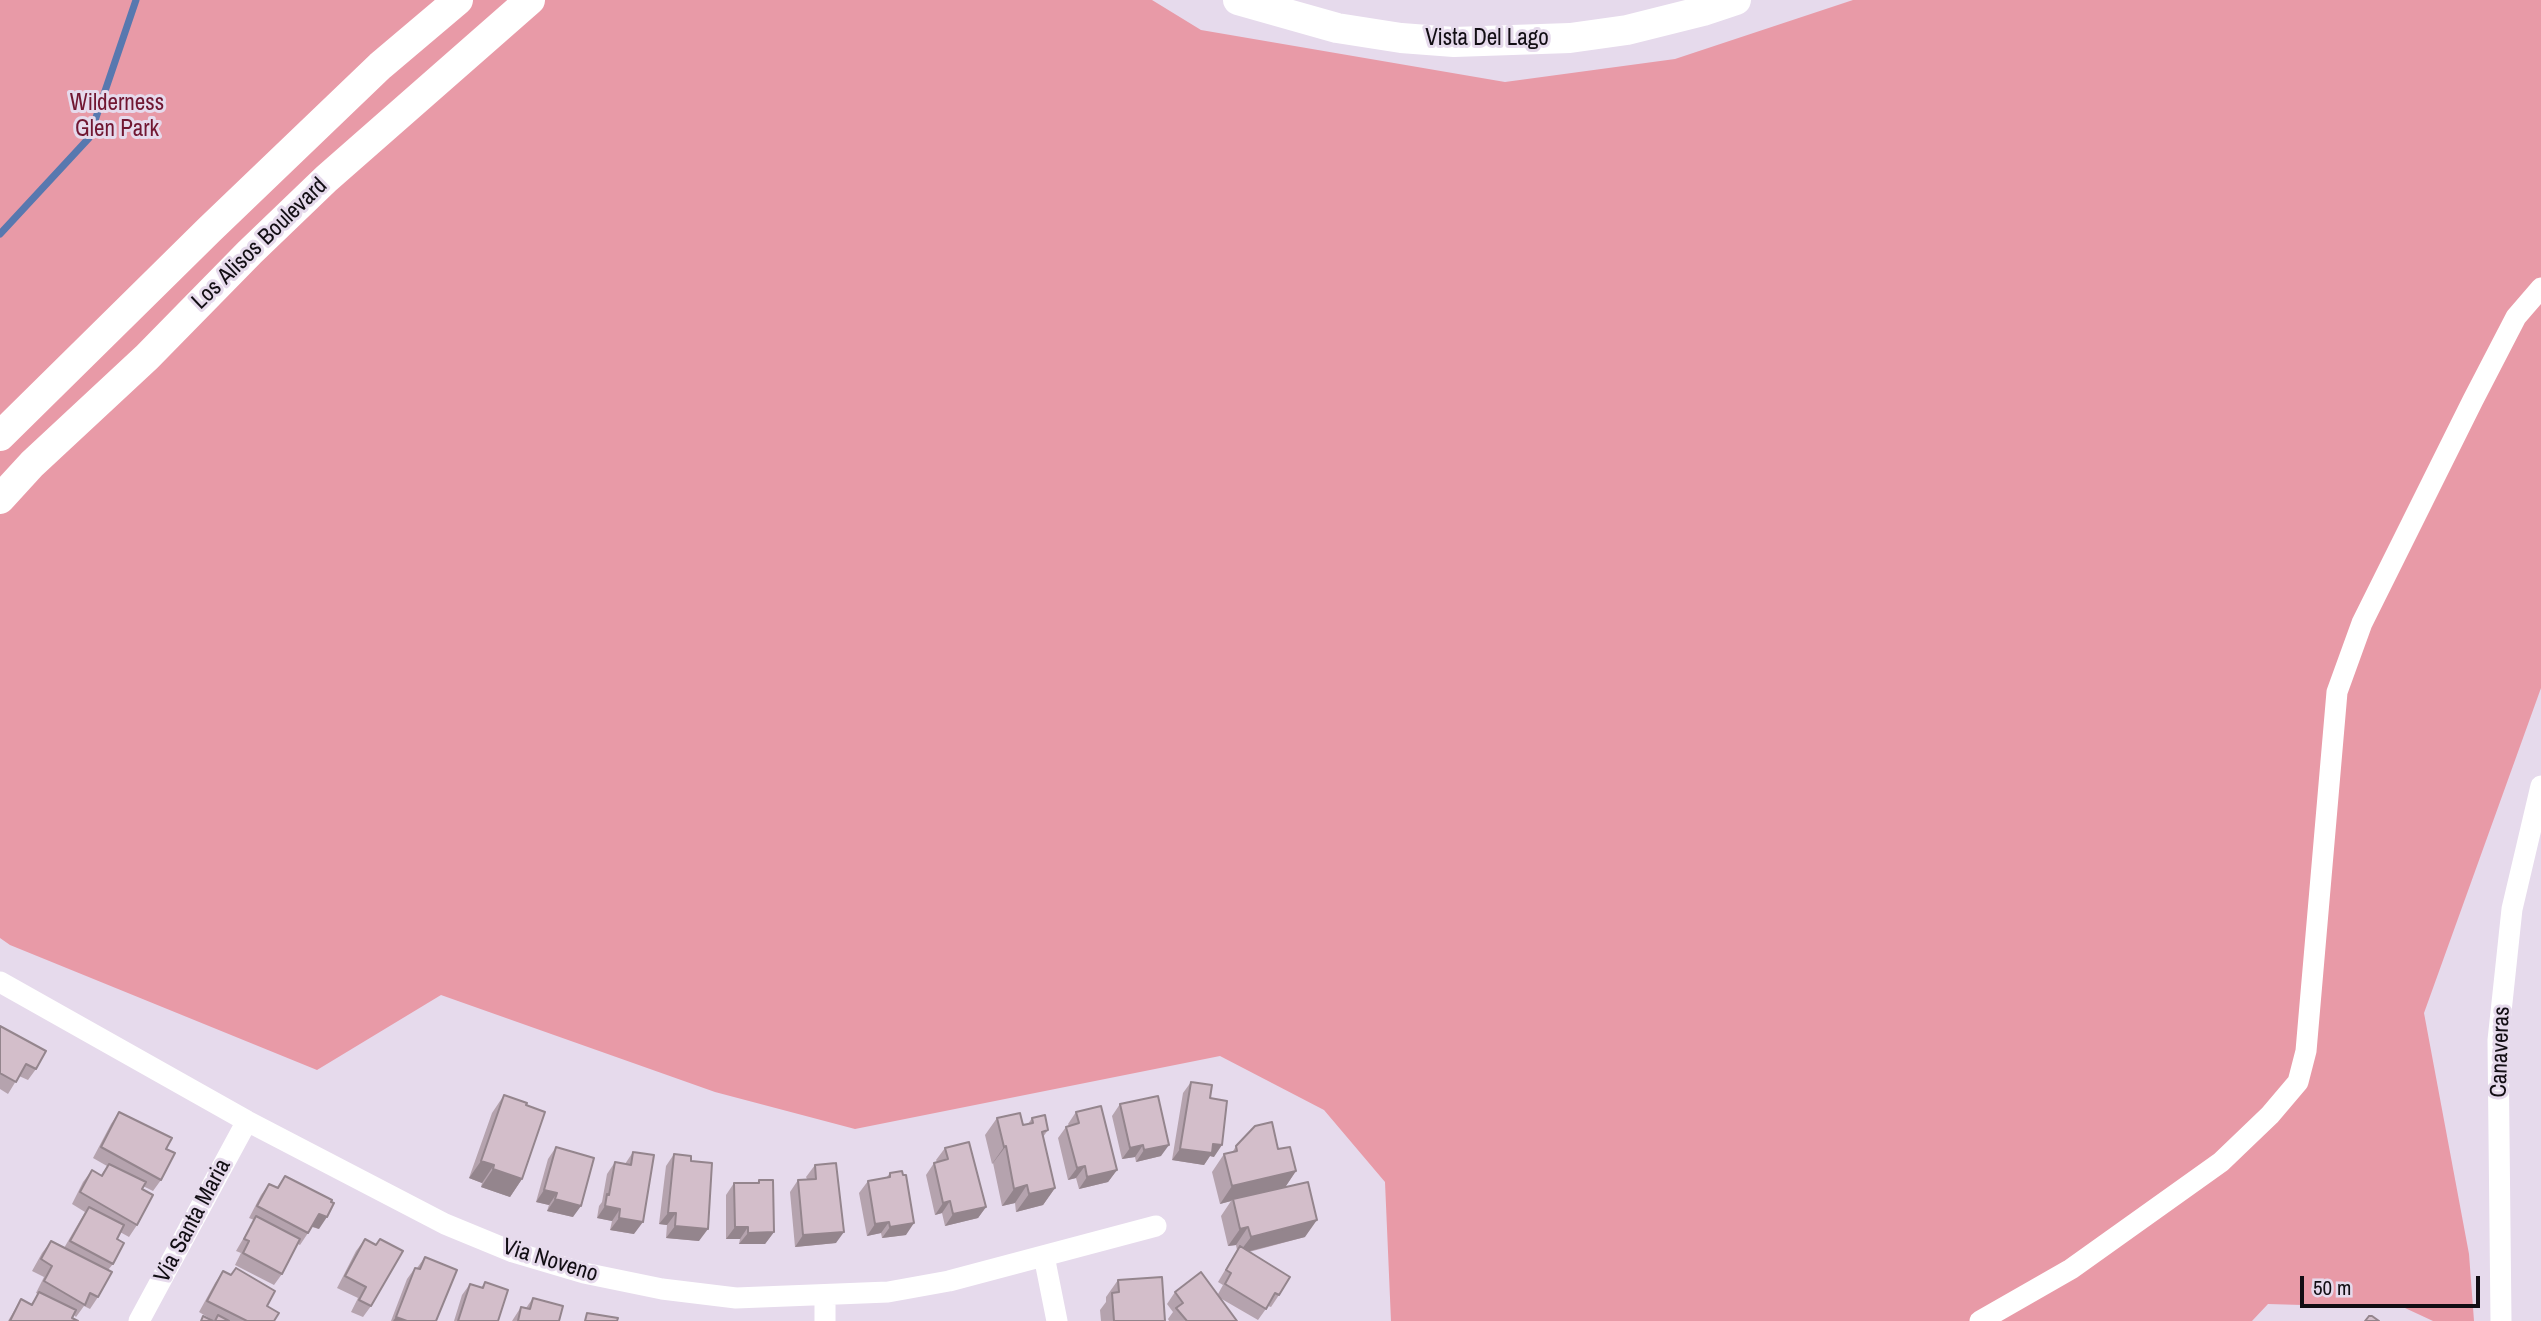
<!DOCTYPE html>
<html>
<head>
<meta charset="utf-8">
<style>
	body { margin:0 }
	#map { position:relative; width:2541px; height:1321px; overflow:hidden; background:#e6daec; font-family:"Archivo Narrow",sans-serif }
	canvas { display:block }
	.scale { position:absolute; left:2300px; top:1276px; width:180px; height:32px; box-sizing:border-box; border:4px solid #120e14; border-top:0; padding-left:9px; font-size:21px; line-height:24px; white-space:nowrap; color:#120e14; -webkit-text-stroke:5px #e6daec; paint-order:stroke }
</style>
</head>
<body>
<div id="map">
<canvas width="2541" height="1321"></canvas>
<div class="scale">50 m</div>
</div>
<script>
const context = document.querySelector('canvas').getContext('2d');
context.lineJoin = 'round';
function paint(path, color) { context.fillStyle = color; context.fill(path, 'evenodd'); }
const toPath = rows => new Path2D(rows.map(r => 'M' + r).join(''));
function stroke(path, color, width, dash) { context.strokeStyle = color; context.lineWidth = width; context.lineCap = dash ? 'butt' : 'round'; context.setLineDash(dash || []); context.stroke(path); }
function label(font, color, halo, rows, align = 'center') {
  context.font = font + ' "Archivo Narrow",sans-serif'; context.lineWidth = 6; context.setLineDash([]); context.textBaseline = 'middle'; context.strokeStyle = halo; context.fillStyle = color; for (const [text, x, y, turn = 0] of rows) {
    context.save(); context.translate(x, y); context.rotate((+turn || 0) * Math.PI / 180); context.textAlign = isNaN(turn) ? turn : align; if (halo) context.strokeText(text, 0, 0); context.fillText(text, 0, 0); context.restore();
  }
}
paint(toPath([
	[0,0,1152,0,1201,30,1505,82,1675,59,1853,0,2541,0,2541,688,2424,1013,2469,1254,2474,1321,2433,1321,2405,1308,2268,1304,2252,1321,1391,1321,1385,1182,1324,1110,1220,1056,855,1129,715,1092,441,995,317,1070,10,945,0,938]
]), '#e89aa7');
stroke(toPath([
	[0,234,89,138,136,0]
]), '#5878af', 7);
stroke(toPath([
	[0,982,247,1121,445,1224,513,1252,584,1273,662,1289,736,1298,888,1292,949,1281,1156,1226],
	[1044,1256,1057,1321],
	[139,1321,247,1121],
	[825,1321,825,1296],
	[1980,1321,2071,1269,2221,1162,2270,1115,2298,1082,2306,1051,2337,692,2362,623,2473,400,2516,317,2541,288],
	[2501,1321,2498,1040,2512,909,2541,786]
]), '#fff', 21);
stroke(toPath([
	[1238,0,1337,28,1401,38,1454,42,1570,38,1627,30,1703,11,1736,0],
	[0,436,209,230,380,66,458,0],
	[0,499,32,464,147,357,250,252,326,179,530,0]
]), '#fff', 30);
paint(toPath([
	[0,1026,36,1069,28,1080,19,1076,8,1094,0,1089],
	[1191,1082,1210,1098,1214,1157,1210,1156,1204,1165,1172,1160,1183,1093],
	[504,1095,526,1105,522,1179,510,1197,481,1187,482,1183,469,1178,492,1113],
	[1120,1104,1161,1156,1136,1162,1135,1157,1122,1159,1112,1116],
	[119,1112,166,1149,161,1180,153,1191,143,1186,142,1189,137,1225,129,1237,120,1232,117,1239,113,1264,108,1270,98,1297,90,1309,84,1306,76,1317,74,1315,72,1318,78,1321,8,1321,21,1299,31,1304,38,1294,36,1293,44,1277,32,1271,42,1253,51,1241,64,1248,85,1212,72,1204,83,1182,92,1170,101,1175,107,1166,93,1158,111,1124],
	[1076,1112,1117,1170,1108,1182,1079,1189,1076,1178,1068,1180,1058,1138,1066,1127,1069,1126,1068,1124],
	[997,1118,1023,1125,1028,1124,1032,1118,1048,1130,1043,1137,1055,1188,1043,1205,1016,1212,1015,1203,1002,1206,993,1163,992,1164,985,1135],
	[1236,1146,1278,1149,1296,1171,1285,1187,1305,1237,1249,1252,1279,1295,1271,1307,1268,1306,1258,1320,1220,1298,1237,1321,1169,1321,1168,1319,1173,1312,1167,1304,1175,1292,1218,1294,1223,1285,1218,1282,1237,1250,1236,1245,1228,1246,1221,1216,1231,1201,1220,1204,1212,1172,1224,1154,1232,1153],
	[556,1147,573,1217,547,1211,549,1205,536,1202,548,1159],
	[945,1148,986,1207,978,1218,945,1226,942,1213,935,1215,926,1175,934,1163,937,1162,936,1160],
	[633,1152,634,1234,610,1230,612,1221,597,1218,599,1206,602,1202,607,1174,615,1162,625,1164],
	[674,1154,691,1161,699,1241,666,1238,667,1225,659,1224,666,1166],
	[815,1165,836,1243,795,1247,790,1192,798,1180,807,1179,806,1177],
	[890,1173,906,1235,882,1238,881,1233,867,1236,859,1193,868,1181,886,1178],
	[285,1176,319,1229,312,1227,300,1245,298,1244,282,1274,274,1285,235,1265,241,1253,236,1251,254,1220,249,1218,261,1195,269,1184,277,1187],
	[759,1180,774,1232,765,1244,739,1244,740,1239,726,1239,726,1195,734,1183,757,1183],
	[365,1239,376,1245,380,1239,371,1306,363,1317,351,1312,358,1298,337,1288,356,1251],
	[425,1257,436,1321,391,1321,407,1279,415,1268,417,1268],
	[236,1268,267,1306,274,1321,214,1321,199,1312,215,1283,223,1271,231,1275],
	[1118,1280,1165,1321,1101,1321,1100,1310,1106,1302,1106,1297],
	[485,1282,498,1321,454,1321,462,1295,470,1284,481,1288],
	[533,1298,559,1321,512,1321,521,1307,526,1308]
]), '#b5a3ae');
paint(toPath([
	[1213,1144,1222,1145,1214,1157,1210,1156,1204,1165,1172,1160,1180,1149],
	[1143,1145,1135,1157,1122,1159,1130,1148],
	[1169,1145,1161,1156,1136,1162,1144,1150],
	[1006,1146,993,1163,992,1164,1004,1147],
	[481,1161,494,1165,482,1183,469,1178],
	[1085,1166,1076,1178,1068,1180,1077,1168],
	[493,1169,522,1179,510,1197,481,1187],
	[1117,1170,1108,1182,1079,1189,1087,1177],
	[1296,1171,1284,1189,1233,1199,1231,1201,1220,1204,1232,1186],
	[1027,1185,1015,1203,1002,1206,1014,1189],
	[1055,1188,1043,1205,1016,1212,1029,1194],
	[544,1190,557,1193,549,1205,536,1202],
	[555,1199,581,1206,573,1217,547,1211],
	[950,1201,942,1213,935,1215,943,1203],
	[605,1206,620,1209,612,1221,597,1218],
	[986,1207,978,1218,945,1226,953,1214],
	[668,1213,676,1213,667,1225,659,1224],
	[319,1214,327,1217,319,1229,311,1226],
	[619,1218,643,1222,634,1234,610,1230],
	[1317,1220,1305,1237,1238,1254,1251,1237],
	[889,1222,881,1233,867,1236,875,1224],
	[914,1223,906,1235,882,1238,890,1227],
	[675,1226,708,1229,699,1241,666,1238],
	[735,1227,748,1227,740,1239,726,1239],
	[1248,1227,1236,1245,1228,1246,1240,1229],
	[774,1232,765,1244,739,1244,748,1233],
	[844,1232,836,1243,795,1247,803,1235],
	[396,1317,407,1321,393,1321]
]), '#94858d');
const building = toPath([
	[0,1026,46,1051,36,1069,26,1064,16,1082,0,1073,0,1026],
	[1191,1082,1212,1085,1210,1098,1227,1101,1222,1145,1213,1144,1212,1153,1180,1149,1191,1082],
	[504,1095,527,1103,526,1105,545,1112,522,1179,493,1169,494,1165,481,1161,504,1095],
	[1158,1096,1169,1145,1144,1150,1143,1145,1130,1148,1120,1104,1158,1096],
	[1101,1106,1117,1170,1087,1177,1085,1166,1077,1168,1066,1127,1079,1123,1076,1112,1101,1106],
	[119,1112,172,1138,166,1149,175,1153,161,1180,101,1147,119,1112],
	[1020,1113,1023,1125,1033,1123,1032,1118,1045,1115,1048,1130,1042,1132,1055,1188,1029,1194,1027,1185,1014,1189,1006,1146,1004,1147,997,1118,1020,1113],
	[1272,1122,1278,1149,1290,1147,1296,1171,1232,1186,1224,1154,1237,1151,1236,1146,1255,1126,1272,1122],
	[969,1142,986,1207,953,1214,950,1201,943,1203,934,1163,948,1159,945,1148,969,1142],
	[556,1147,594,1158,581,1206,555,1199,557,1193,544,1190,556,1147],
	[633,1152,654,1155,643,1222,619,1218,620,1209,605,1206,607,1194,609,1195,615,1162,631,1165,633,1152],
	[674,1154,691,1156,691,1161,712,1163,708,1229,675,1226,676,1213,668,1213,674,1154],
	[836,1163,844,1232,803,1235,798,1180,816,1179,815,1165,836,1163],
	[109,1164,146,1182,142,1189,153,1195,137,1225,80,1192,92,1170,102,1176,109,1164],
	[902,1171,903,1175,906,1175,914,1223,890,1227,889,1222,875,1224,868,1181,890,1177,890,1173,902,1171],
	[285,1176,332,1200,331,1202,334,1203,327,1217,319,1214,308,1233,257,1206,269,1184,278,1188,285,1176],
	[759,1180,773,1180,774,1232,748,1233,748,1227,735,1227,734,1183,759,1183,759,1180],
	[1308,1182,1317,1220,1251,1237,1248,1227,1240,1229,1233,1199,1308,1182],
	[89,1207,124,1225,117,1239,124,1243,113,1264,70,1241,89,1207],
	[256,1216,300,1239,282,1274,243,1253,249,1241,244,1239,256,1216],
	[365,1239,376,1245,380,1239,403,1251,371,1306,359,1300,366,1287,345,1276,365,1239],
	[51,1241,112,1272,98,1297,90,1293,85,1305,44,1281,52,1266,41,1259,51,1241],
	[1240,1246,1290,1277,1279,1295,1275,1293,1266,1309,1225,1284,1231,1273,1226,1270,1240,1246],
	[425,1257,457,1270,436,1321,407,1321,396,1317,415,1268,420,1269,425,1257],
	[236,1268,275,1291,267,1306,279,1313,274,1321,247,1321,207,1301,223,1271,231,1275,236,1268],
	[1201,1272,1237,1321,1187,1321,1176,1308,1183,1303,1175,1292,1201,1272],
	[1162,1277,1165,1321,1114,1321,1112,1293,1119,1292,1118,1280,1162,1277],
	[485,1282,508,1290,498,1321,458,1321,470,1284,483,1288,485,1282],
	[39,1292,76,1310,72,1318,78,1321,10,1321,21,1299,32,1305,39,1292],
	[533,1298,563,1306,559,1321,518,1321,521,1307,530,1309,533,1298],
	[587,1313,618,1318,617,1321,585,1321,587,1313],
	[218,1315,229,1321,215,1321,218,1315],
	[203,1316,213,1321,201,1321,203,1316],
	[2369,1316,2372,1316,2379,1321,2365,1321,2369,1316]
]);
paint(building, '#d3beca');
stroke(building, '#94858d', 2);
label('23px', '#120e14', '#e6daec', [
	["Vista Del Lago",1487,39],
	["Los Alisos Boulevard",260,244,-44],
	["Canaveras",2501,1052,-88],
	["Via Santa Maria",193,1221,-62],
	["Via Noveno",550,1261,17]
]);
label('23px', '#711732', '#e6daec', [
	["Wilderness",117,104],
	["Glen Park",117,130]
]);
</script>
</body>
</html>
